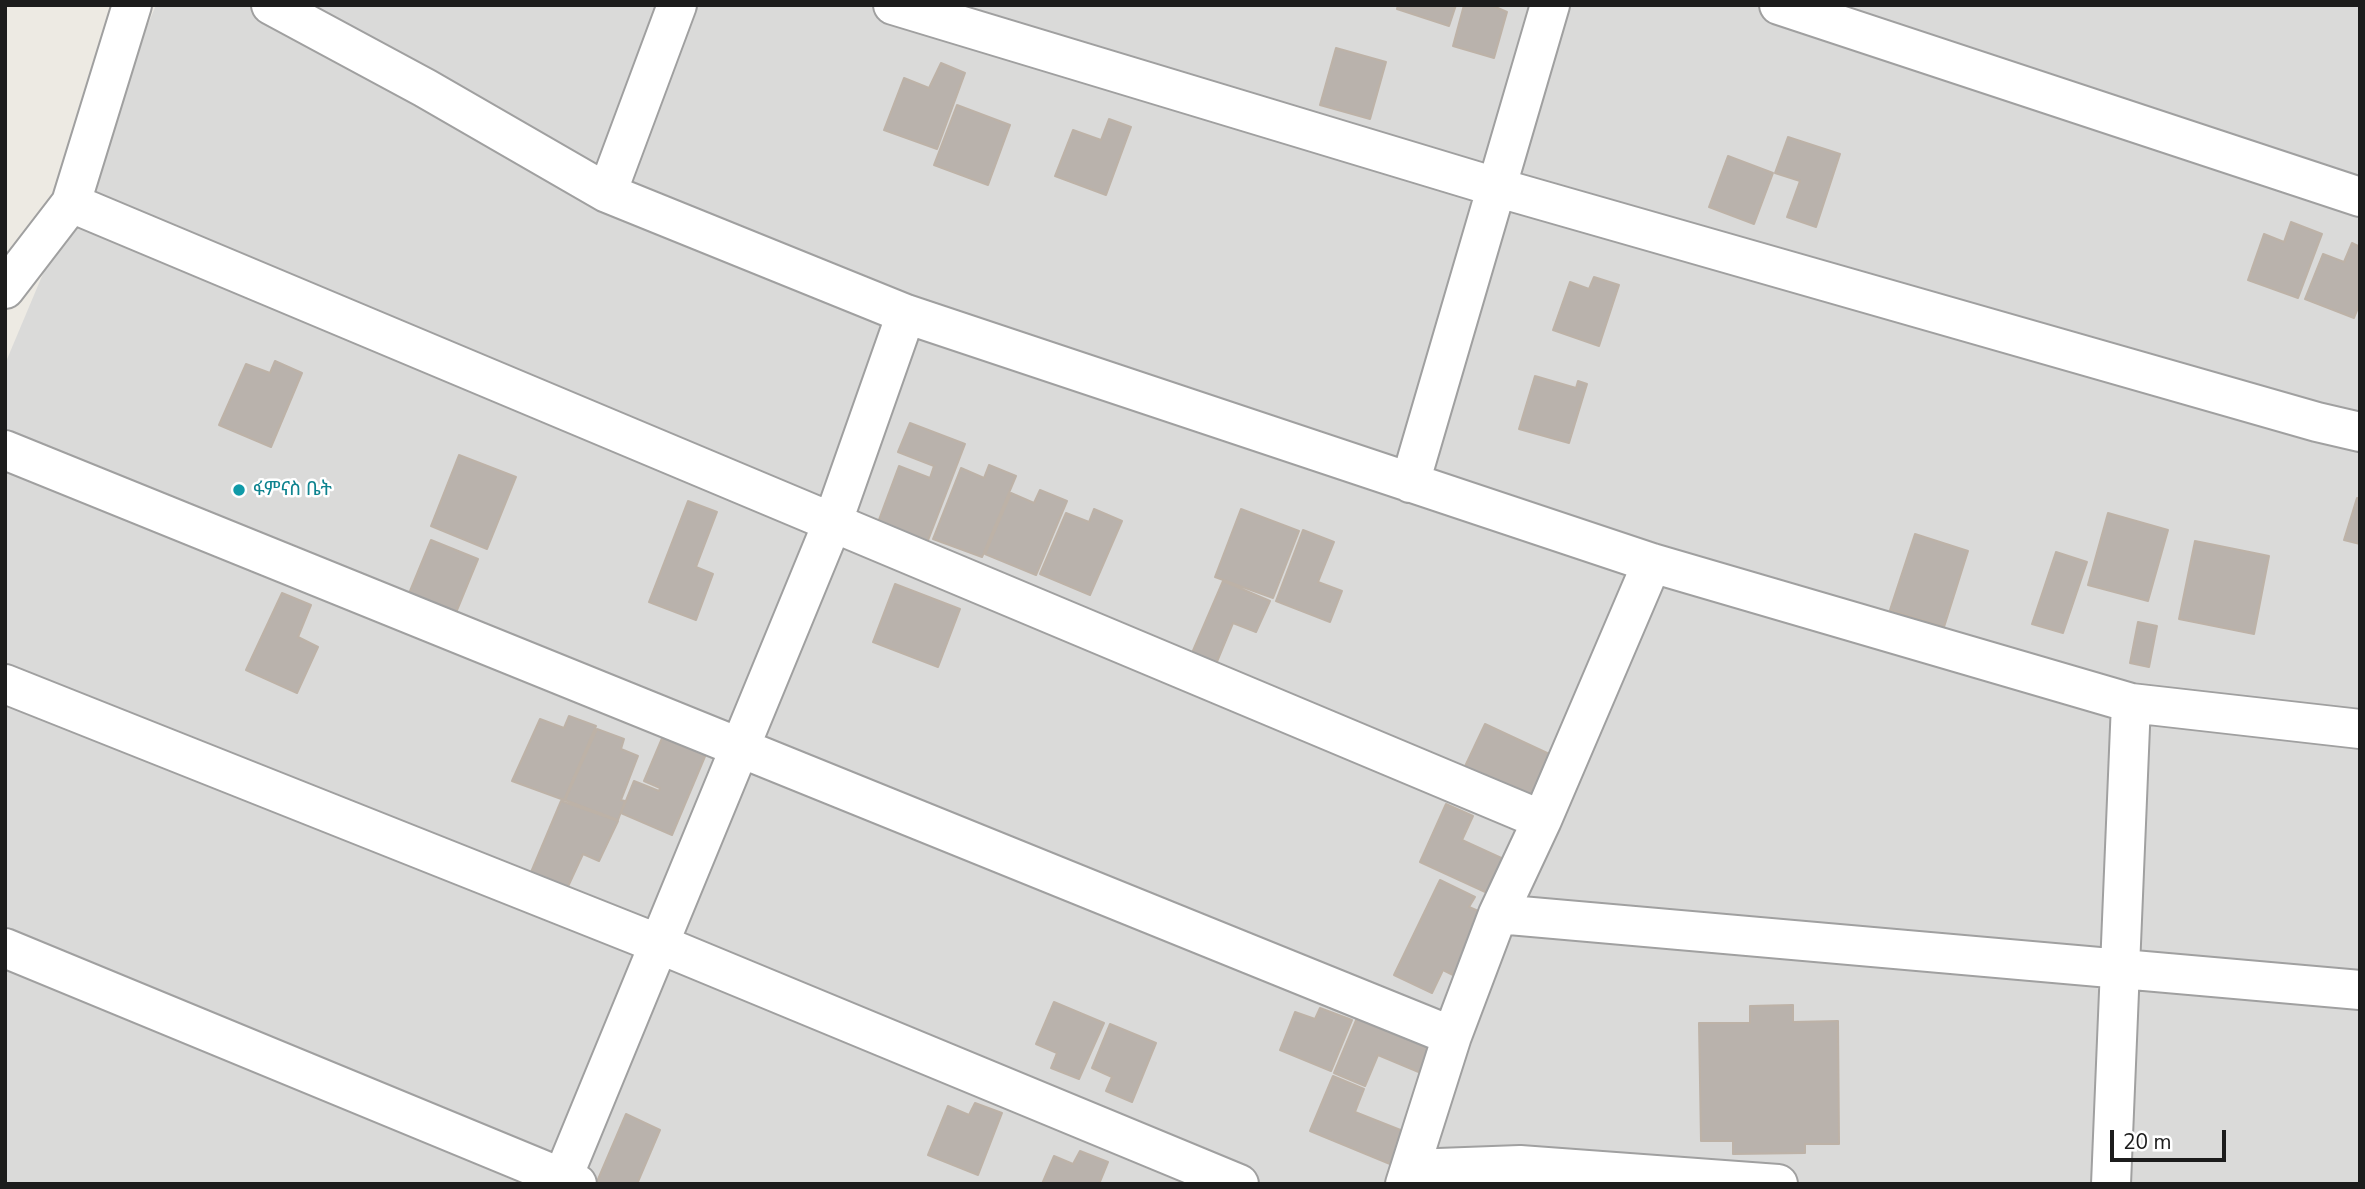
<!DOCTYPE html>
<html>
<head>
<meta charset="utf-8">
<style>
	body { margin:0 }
	#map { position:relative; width:2365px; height:1189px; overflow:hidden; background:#edeae3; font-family:"Nunito Sans",sans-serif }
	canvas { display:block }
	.frame { position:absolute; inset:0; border:7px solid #1c1c1c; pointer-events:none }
	.scale { position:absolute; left:2110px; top:1130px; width:116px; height:32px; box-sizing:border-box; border:4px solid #1c1c1c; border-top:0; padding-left:9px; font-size:21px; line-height:24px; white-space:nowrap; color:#1c1c1c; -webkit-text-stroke:5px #fff; paint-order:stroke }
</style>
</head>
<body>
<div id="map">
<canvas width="2365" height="1189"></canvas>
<div class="frame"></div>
<div class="scale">20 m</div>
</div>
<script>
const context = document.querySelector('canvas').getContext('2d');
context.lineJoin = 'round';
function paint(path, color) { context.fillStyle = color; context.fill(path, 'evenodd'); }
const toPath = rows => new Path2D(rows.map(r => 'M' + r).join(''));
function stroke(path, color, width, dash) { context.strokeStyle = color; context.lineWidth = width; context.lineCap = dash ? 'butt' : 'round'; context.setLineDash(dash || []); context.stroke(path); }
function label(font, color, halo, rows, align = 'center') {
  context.font = font + ' "Nunito Sans","Noto Sans Ethiopic",sans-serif'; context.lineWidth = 5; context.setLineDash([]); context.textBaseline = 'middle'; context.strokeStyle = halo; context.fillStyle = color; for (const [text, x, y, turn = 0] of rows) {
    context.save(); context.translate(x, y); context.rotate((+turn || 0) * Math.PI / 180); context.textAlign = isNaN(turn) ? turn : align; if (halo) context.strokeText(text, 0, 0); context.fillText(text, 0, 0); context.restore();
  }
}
paint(toPath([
	[156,5,2360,5,2360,1184,5,1184,5,364]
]), '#dadad9');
const building = toPath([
	[1398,5,1456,5,1449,26,1397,9,1398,5],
	[1464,5,1491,5,1507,12,1494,58,1453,46,1464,5],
	[1336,48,1386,62,1370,119,1320,105,1336,48],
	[941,63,965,73,937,149,884,130,904,78,929,88,941,63],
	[957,105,1010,125,988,185,934,165,957,105],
	[1109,119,1131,127,1106,195,1055,176,1073,130,1101,140,1109,119],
	[1788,137,1840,154,1816,227,1787,217,1800,181,1775,173,1788,137],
	[1728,156,1773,173,1754,224,1709,207,1728,156],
	[2291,222,2322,234,2298,298,2248,280,2264,234,2284,242,2291,222],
	[2352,243,2360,247,2360,303,2354,318,2305,299,2323,254,2344,262,2352,243],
	[1594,277,1619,285,1599,346,1553,330,1570,282,1589,289,1594,277],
	[275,361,302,373,271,447,219,425,246,364,270,373,275,361],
	[1535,376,1576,388,1578,381,1587,384,1569,443,1519,429,1535,376],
	[910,423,965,444,927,543,877,525,899,466,930,478,934,466,898,452,910,423],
	[459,455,516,477,487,549,431,526,459,455],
	[989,465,1016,476,982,557,933,539,961,468,984,478,989,465],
	[1040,490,1067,501,1036,575,985,554,1011,493,1034,503,1040,490],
	[2357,498,2360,499,2360,544,2344,540,2357,498],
	[688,501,717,512,696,567,713,574,696,620,649,602,688,501],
	[1094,509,1122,521,1090,595,1040,574,1066,513,1089,522,1094,509],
	[1241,509,1299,531,1273,598,1215,577,1241,509],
	[2108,513,2168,530,2148,601,2088,585,2108,513],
	[1303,530,1334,542,1318,582,1342,591,1330,622,1276,601,1303,530],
	[1915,534,1968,551,1944,627,1890,610,1915,534],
	[431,540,478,559,455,615,408,596,431,540],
	[2195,541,2269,556,2254,634,2179,619,2195,541],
	[2056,552,2087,562,2063,633,2032,624,2056,552],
	[1223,581,1270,601,1256,632,1233,623,1216,664,1192,653,1223,581],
	[895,584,960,609,938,667,873,642,895,584],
	[282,593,311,605,298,637,318,647,297,693,246,670,282,593],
	[2138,622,2157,626,2149,667,2130,663,2138,622],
	[569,716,596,726,564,800,512,781,540,719,564,728,569,716],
	[1485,724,1560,759,1538,804,1460,777,1485,724],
	[597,729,624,739,621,749,638,756,621,800,625,801,618,820,565,800,597,729],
	[663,736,706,754,672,835,621,813,634,781,659,791,660,788,644,781,663,736],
	[561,801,618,821,599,861,583,854,565,893,529,877,561,801],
	[1446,804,1473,816,1462,840,1510,862,1494,896,1420,862,1446,804],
	[1440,880,1475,897,1469,907,1483,913,1453,975,1443,970,1432,993,1394,975,1440,880],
	[1054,1002,1104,1023,1079,1079,1051,1068,1057,1053,1036,1044,1054,1002],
	[1793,1005,1793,1022,1838,1021,1839,1144,1805,1144,1805,1153,1733,1154,1733,1141,1701,1141,1699,1023,1750,1023,1750,1006,1793,1005],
	[1362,1006,1436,1037,1421,1073,1378,1055,1365,1086,1334,1073,1362,1006],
	[1320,1008,1352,1020,1331,1071,1280,1050,1295,1012,1315,1019,1320,1008],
	[1110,1024,1156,1043,1132,1102,1106,1091,1112,1077,1092,1068,1110,1024],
	[1333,1076,1364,1089,1355,1112,1403,1131,1390,1164,1310,1131,1333,1076],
	[975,1103,1002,1113,978,1175,928,1155,948,1106,969,1115,975,1103],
	[626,1114,660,1130,637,1184,596,1184,626,1114],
	[1080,1151,1108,1162,1099,1184,1042,1184,1054,1156,1073,1164,1080,1151]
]);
paint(building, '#b9b2ac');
stroke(building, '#bdb2a7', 2);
const minor = toPath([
	[271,5,425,88,607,193,906,314,1652,563,2131,703,2360,729],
	[893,5,1499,188,2317,422,2360,432],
	[1779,5,2360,197],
	[607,193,677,5],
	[71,203,1542,820],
	[5,289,71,203,132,5],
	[5,450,1452,1036],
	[1410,483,1550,5],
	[5,684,659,944,1239,1184],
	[1498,914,2360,990],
	[5,948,577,1184],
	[1411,1169,1520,1165,1778,1184],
	[560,1184,832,524,906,314],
	[1405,1184,1452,1036,1498,914,1542,820,1652,563],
	[2111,1184,2131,703]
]);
stroke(minor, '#a0a0a0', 42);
stroke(minor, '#fff', 38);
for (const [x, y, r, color] of [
	[239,490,7,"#0f9aa8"]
]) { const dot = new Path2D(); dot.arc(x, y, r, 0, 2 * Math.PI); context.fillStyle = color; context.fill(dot); stroke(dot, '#fff', 2.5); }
label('19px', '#0d838f', '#fff', [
	["ፋምናስ ቤት",253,490]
], 'left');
</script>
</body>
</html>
